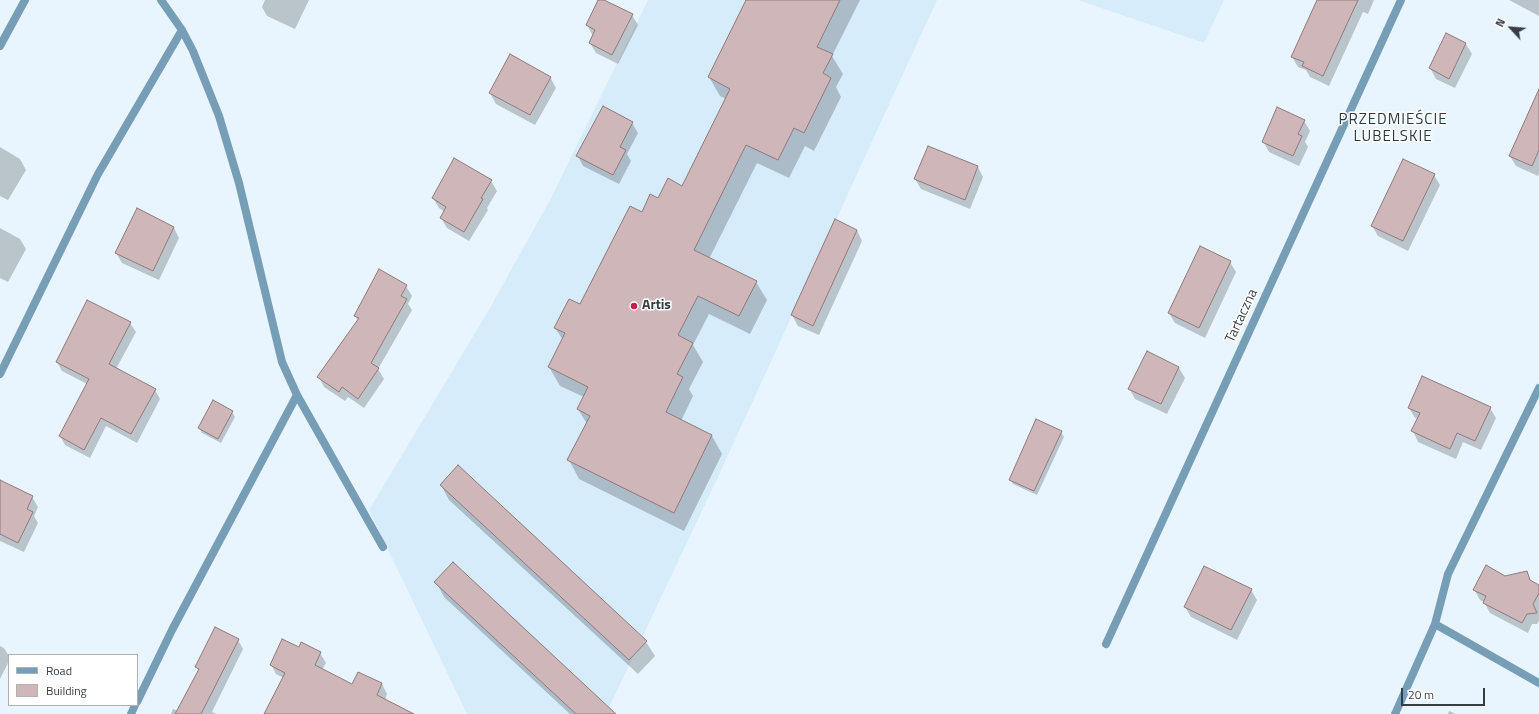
<!DOCTYPE html>
<html>
<head>
<meta charset="utf-8">
<style>
	body { margin:0 }
	#map { position:relative; width:1539px; height:714px; overflow:hidden; background:#e9f5fe; font-family:"Titillium Web",sans-serif }
	canvas { display:block }
	.legend { position:absolute; left:8px; top:654px; width:130px; height:52px; box-sizing:border-box; background:#fff; border:1px solid #afb2b4; margin:0; padding:5px 7px; list-style:none; font-size:12px; color:#363e43 }
	.legend li { display:flex; align-items:center; gap:8px; height:20px }
	.legend b { width:20px; border:1px solid #afb2b4 }
	.north { position:absolute; left:1491px; top:8px; width:40px; height:40px; -webkit-text-stroke:3px #fff; paint-order:stroke; rotate:296deg; font-size:11px; font-weight:700; line-height:16px; text-align:center; color:#363e43 }
	.north::after { content:''; display:block; margin:auto; width:14px; height:18px; background:#363e43; clip-path:polygon(50% 0,100% 100%,50% 72%,0 100%) }
	.scale { position:absolute; left:1401px; top:688px; width:84px; height:18px; box-sizing:border-box; border:2px solid #363e43; border-top:0; padding-left:5px; font-size:12px; line-height:14px; white-space:nowrap; color:#363e43; -webkit-text-stroke:3px #fff; paint-order:stroke }
</style>
</head>
<body>
<div id="map">
<canvas width="1539" height="714"></canvas>
<ul class="legend">
<li><b style="height:5px;background:#779eb7"></b>Road</li>
<li><b style="height:11px;background:#cfb6b9"></b>Building</li>
</ul>
<div class="north">N</div>
<div class="scale">20 m</div>
</div>
<script>
const context = document.querySelector('canvas').getContext('2d');
context.lineJoin = 'round';
function paint(path, color) { context.fillStyle = color; context.fill(path, 'evenodd'); }
const toPath = rows => new Path2D(rows.map(r => 'M' + r).join(''));
function stroke(path, color, width, dash) { context.strokeStyle = color; context.lineWidth = width; context.lineCap = dash ? 'butt' : 'round'; context.setLineDash(dash || []); context.stroke(path); }
function label(font, color, halo, rows, align = 'center') {
  context.font = font + ' "Titillium Web",sans-serif'; context.lineWidth = 3; context.setLineDash([]); context.textBaseline = 'middle'; context.strokeStyle = halo; context.fillStyle = color; for (const [text, x, y, turn = 0] of rows) {
    context.save(); context.translate(x, y); context.rotate((+turn || 0) * Math.PI / 180); context.textAlign = isNaN(turn) ? turn : align; if (halo) context.strokeText(text, 0, 0); context.fillText(text, 0, 0); context.restore();
  }
}
paint(toPath([
	[648,0,937,0,718,477,606,714,467,714,369,510,487,313,550,200],
	[1078,0,1224,0,1204,43]
]), '#d6ecfb');
paint(toPath([
	[265,0,309,0,295,29,267,16,262,7],
	[599,0,632,15,638,25,618,64,596,53,590,43,593,36,587,25],
	[747,0,860,0,832,56,843,74,836,87,841,97,814,151,805,146,789,178,757,163,709,259,756,282,767,300,750,334,709,314,693,345,703,362,689,389,693,396,681,421,712,436,722,454,684,531,579,479,569,460,587,424,578,409,584,397,560,386,549,367,563,340,555,328,581,306,642,213,659,199,683,187,726,99,720,96,709,77],
	[1318,0,1374,0,1368,14,1363,12,1329,86,1310,77,1306,70,1298,67,1292,57],
	[1508,0,1539,0,1539,16,1509,0],
	[1466,44,1472,54,1455,88,1436,79,1430,68],
	[510,56,550,77,556,88,535,125,496,104,490,93],
	[1539,112,1539,173,1538,176,1516,166,1510,156],
	[1304,121,1310,131,1305,142,1308,147,1299,166,1269,152,1263,141],
	[632,123,638,133,627,154,631,161,619,184,583,166,578,156],
	[0,147,20,159,26,170,8,200,0,196],
	[928,147,978,167,983,177,970,209,921,189,915,179],
	[1434,175,1440,185,1408,251,1378,236,1372,226],
	[491,181,497,191,487,208,488,210,469,241,447,228,441,218,445,212,439,208,433,198],
	[0,228,20,239,26,249,8,282,0,278],
	[174,228,179,238,159,280,122,263,116,253],
	[857,230,862,241,819,335,798,326,792,315],
	[1230,262,1236,272,1205,338,1175,323,1169,313],
	[406,286,412,296,408,304,412,310,378,369,384,379,364,408,348,397,345,401,324,387,319,377,358,321,355,316],
	[130,323,136,332,116,369,155,390,160,399,137,443,106,426,90,458,65,445,60,436,87,384,62,371,57,362],
	[1147,352,1179,368,1185,378,1167,414,1135,399,1129,388],
	[1409,408,1490,408,1496,418,1481,450,1463,442,1456,459,1418,442,1413,431,1418,419,1415,418],
	[232,412,235,417,221,443,202,433,199,428],
	[1061,432,1064,437,1037,495,1013,484,1010,479],
	[441,485,646,642,655,656,638,674,449,500],
	[0,491,32,497,38,507,34,516,38,523,24,552,0,541],
	[1526,572,1532,583,1539,587,1539,621,1537,624,1532,624,1528,633,1490,613,1484,602,1480,600,1474,589],
	[436,582,613,714,570,714,444,597],
	[1251,590,1257,600,1237,640,1191,617,1185,607],
	[238,640,243,649,212,712,217,714,171,714,173,709,178,711,199,671,196,667],
	[0,646,4,648,9,656,9,661,0,679],
	[299,649,320,653,326,663,322,670,353,685,359,673,382,684,387,694,385,700,397,714,285,714,284,678,276,674,271,664],
	[1449,711,1456,714,1448,714]
]), '#0003');
const building = toPath([
	[598,0,604,0,633,14,612,55,589,43,595,30,586,25,598,0],
	[746,0,840,0,817,47,833,54,823,73,831,78,804,133,794,128,778,160,746,145,694,250,757,281,739,316,698,296,678,335,693,343,677,374,683,377,666,412,712,435,674,513,567,460,590,416,577,409,588,387,548,367,565,333,554,328,569,299,580,304,630,206,642,212,650,194,658,198,668,178,682,186,730,89,708,77,746,0],
	[1317,0,1358,0,1323,76,1302,66,1304,62,1291,57,1317,0],
	[1446,33,1466,43,1449,79,1429,68,1446,33],
	[510,54,551,77,530,115,489,93,510,54],
	[1539,89,1539,150,1532,166,1509,156,1539,89],
	[603,106,633,122,620,147,626,150,613,175,576,156,603,106],
	[1277,107,1305,120,1298,134,1302,136,1293,156,1262,142,1277,107],
	[928,146,978,166,965,200,914,179,928,146],
	[454,158,492,180,481,198,483,199,464,232,440,218,446,207,432,198,454,158],
	[1403,159,1435,174,1403,241,1371,226,1403,159],
	[137,208,174,227,153,271,115,253,137,208],
	[835,219,857,230,813,326,791,315,835,219],
	[1200,246,1231,261,1199,328,1168,313,1200,246],
	[379,269,407,285,401,296,407,299,371,363,379,368,358,399,342,387,339,392,317,377,359,318,354,316,379,269],
	[87,300,131,322,109,364,156,389,131,434,101,418,84,450,59,436,89,379,56,362,87,300],
	[1147,351,1179,367,1161,404,1128,389,1147,351],
	[1422,376,1491,407,1475,441,1457,433,1450,449,1411,431,1420,413,1408,408,1422,376],
	[213,400,233,411,218,439,198,428,213,400],
	[1036,419,1062,431,1034,491,1009,480,1036,419],
	[458,465,647,641,629,660,440,485,458,465],
	[0,480,33,496,27,509,33,512,18,543,0,534,0,480],
	[453,562,616,714,576,714,434,582,453,562],
	[1486,565,1505,576,1527,571,1530,580,1539,585,1539,593,1533,604,1537,613,1527,614,1522,623,1483,603,1486,596,1473,590,1486,565],
	[1204,566,1252,589,1231,630,1184,607,1204,566],
	[215,627,239,639,201,714,175,714,199,669,195,667,215,627],
	[282,639,299,647,301,642,321,652,315,665,352,684,358,672,382,683,377,695,414,714,264,714,285,673,270,665,282,639]
]);
paint(building, '#cfb6b9');
stroke(building, '#90797c', 1);
stroke(toPath([
	[1435,624,1539,683],
	[1395,714,1435,624,1448,574,1539,388]
]), '#779eb7', 8);
stroke(toPath([
	[161,0,182,30,193,51,219,116,239,183,282,362,297,395,383,547],
	[0,46,25,0],
	[0,374,98,174,182,30],
	[1106,644,1401,0],
	[137,702,172,630,297,395],
	[131,714,135,705]
]), '#779eb7', 8);
for (const [x, y, r, color] of [
	[634,306,4,"#b72651"]
]) { const dot = new Path2D(); dot.arc(x, y, r, 0, 2 * Math.PI); context.fillStyle = color; context.fill(dot); stroke(dot, '#fff', 1.5); }
label('bold 14px', '#363e43', '#fff', [
	["Artis",642,306]
], 'left');
label('14px', '#363e43', '#fff', [
	["Tartaczna",1242,316,-65]
]);
context.letterSpacing = '1px';
label('15px', '#293a44', '#fff', [
	["PRZEDMIEŚCIE",1393,120],
	["LUBELSKIE",1393,137]
]);
context.letterSpacing = '0px';
</script>
</body>
</html>
